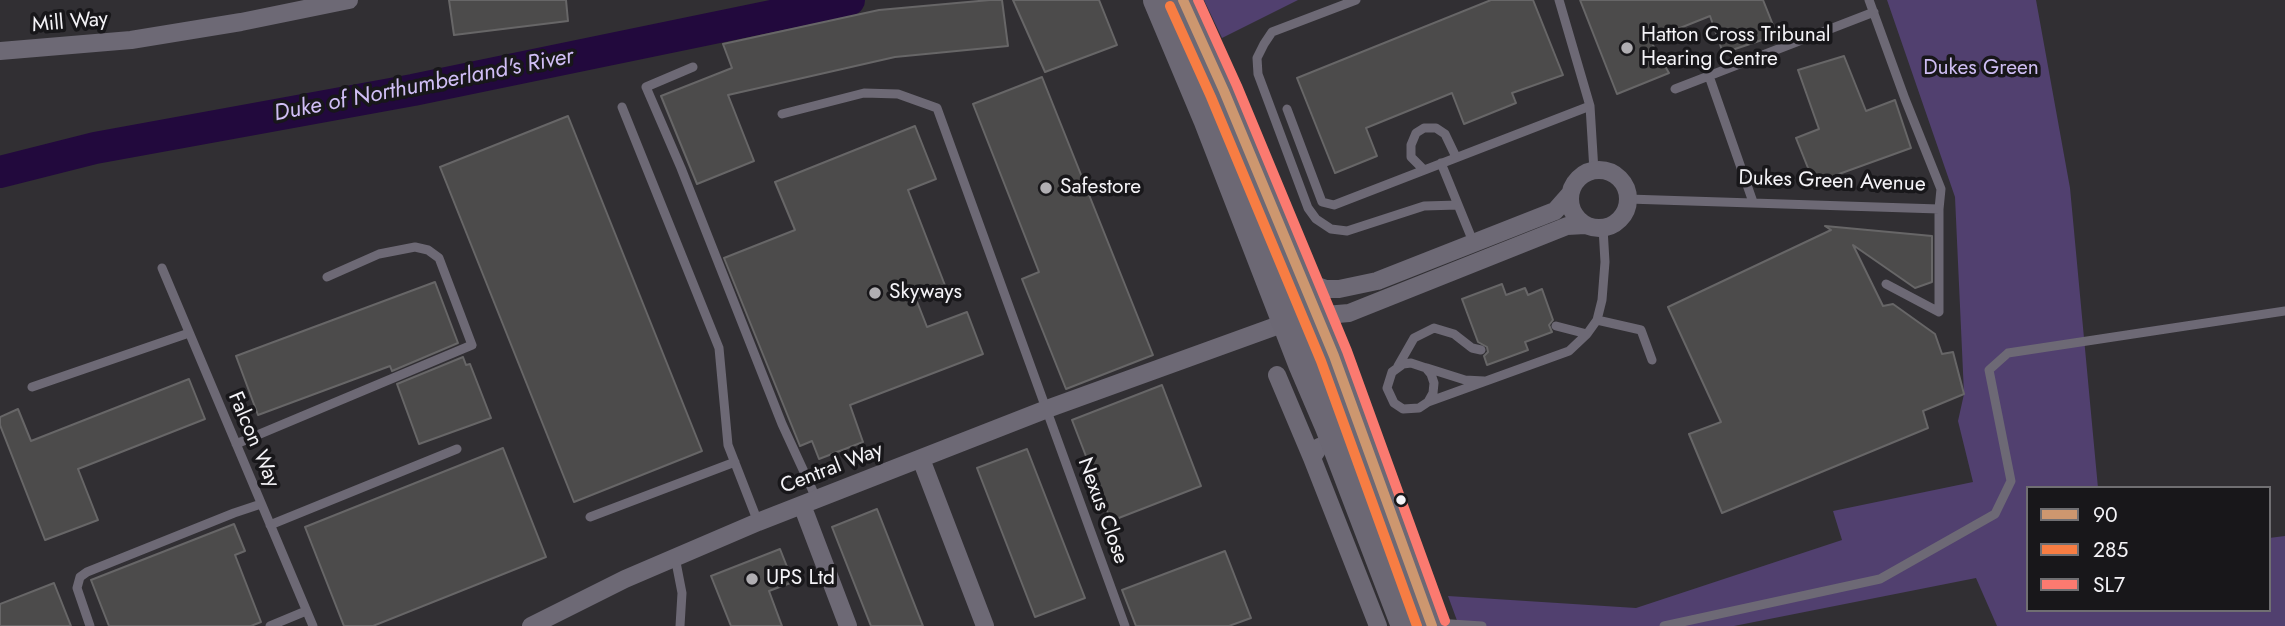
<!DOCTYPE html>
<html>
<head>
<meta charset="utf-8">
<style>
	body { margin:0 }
	#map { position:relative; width:2285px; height:626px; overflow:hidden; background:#312f33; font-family:Jost,sans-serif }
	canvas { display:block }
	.legend { position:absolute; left:2026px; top:486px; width:245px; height:126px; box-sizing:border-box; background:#18171a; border:2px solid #706f72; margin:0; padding:9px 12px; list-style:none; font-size:21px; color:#f4f3f7 }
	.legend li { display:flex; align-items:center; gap:14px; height:35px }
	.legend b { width:35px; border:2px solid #706f72 }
</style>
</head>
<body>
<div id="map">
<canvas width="2285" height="626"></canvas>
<ul class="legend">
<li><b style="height:9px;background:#cd976f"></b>90</li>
<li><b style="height:9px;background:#f77d43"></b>285</li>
<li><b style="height:9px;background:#fb7a70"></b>SL7</li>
</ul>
</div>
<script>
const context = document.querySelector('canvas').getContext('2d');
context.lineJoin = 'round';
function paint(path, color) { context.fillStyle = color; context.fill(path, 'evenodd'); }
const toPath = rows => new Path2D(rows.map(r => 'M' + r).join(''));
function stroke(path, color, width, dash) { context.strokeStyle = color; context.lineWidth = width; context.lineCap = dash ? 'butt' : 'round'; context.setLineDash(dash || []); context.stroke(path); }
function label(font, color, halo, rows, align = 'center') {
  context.font = font + ' Jost,sans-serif'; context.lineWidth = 7; context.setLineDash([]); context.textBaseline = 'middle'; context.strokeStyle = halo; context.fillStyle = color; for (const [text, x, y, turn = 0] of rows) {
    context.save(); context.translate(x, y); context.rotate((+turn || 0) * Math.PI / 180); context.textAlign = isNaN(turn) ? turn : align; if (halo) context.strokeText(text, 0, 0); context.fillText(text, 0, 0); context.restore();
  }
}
paint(toPath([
	[1204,0,1298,0,1222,38],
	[1887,0,2036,0,2070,188,2098,488,2028,488,2028,610,2269,610,2269,538,2285,536,2285,626,1997,626,1976,578,1734,626,1459,626,1448,596,1636,608,1842,540,1833,511,1973,482,1958,421,1964,394,1955,197]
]), '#51406f');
stroke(toPath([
	[0,172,95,148,413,90,849,0]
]), '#22093d', 32);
const building = toPath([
	[449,0,566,0,568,21,454,35,449,0],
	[990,0,1002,0,1008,46,895,57,728,95,754,161,697,184,661,96,732,68,723,44,879,10,990,0],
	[1013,0,1099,0,1117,45,1045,72,1013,0],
	[1491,0,1533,0,1563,75,1512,93,1516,103,1464,124,1452,93,1366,128,1377,156,1335,173,1297,78,1491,0],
	[1580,0,1763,0,1777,35,1723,53,1710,16,1650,40,1669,73,1617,94,1580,0],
	[1844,56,1866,111,1895,100,1911,148,1814,183,1796,138,1819,129,1798,70,1844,56],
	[1042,77,1153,355,1066,389,1022,279,1039,272,973,104,1042,77],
	[568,116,702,451,574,502,440,167,568,116],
	[915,126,936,179,908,190,946,288,916,299,927,327,967,312,983,354,850,405,863,442,819,459,812,441,800,446,724,258,795,230,775,182,915,126],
	[1825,226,1932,236,1932,282,1915,288,1853,245,1883,306,1893,304,1935,334,1942,354,1953,352,1964,394,1923,411,1928,428,1722,513,1689,434,1721,422,1668,307,1831,230,1825,226],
	[435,282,458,343,392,371,390,366,258,415,236,356,435,282],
	[1502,284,1506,295,1525,288,1528,295,1542,289,1553,320,1549,325,1552,332,1525,342,1528,350,1487,365,1484,356,1488,352,1487,347,1478,342,1462,299,1502,284],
	[463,357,466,365,470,364,491,418,419,444,397,384,463,357],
	[189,379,205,419,78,469,98,520,45,540,0,425,0,417,18,409,31,441,189,379],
	[1162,385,1201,486,1111,521,1072,420,1162,385],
	[503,448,546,557,373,626,344,626,305,527,503,448],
	[1027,449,1085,598,1035,617,977,468,1027,449],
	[877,509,923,626,871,626,832,527,877,509],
	[234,524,245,551,235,555,261,622,251,626,109,626,91,580,234,524],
	[780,549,793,582,769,591,782,626,731,626,711,576,780,549],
	[1225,551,1251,618,1229,626,1136,626,1122,590,1225,551],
	[54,583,71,626,0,626,0,604,54,583]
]);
paint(building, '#4c4b4b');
stroke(building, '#676667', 2);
stroke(toPath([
	[1356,0,1272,32,1264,44,1257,58,1258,74,1308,208,1316,219,1331,229,1347,231,1424,206,1458,205],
	[1559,0,1590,106,1594,171],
	[693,67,646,87,681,168,782,424,817,500],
	[1709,76,1753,202],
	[1675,89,1874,12],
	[622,107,719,348,728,445,758,522],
	[1287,109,1322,202,1334,205,1590,106],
	[782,114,864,93,898,94,937,108,1125,626],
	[1441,163,1474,244],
	[1424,170,1411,157,1411,145,1416,133,1424,128,1436,128,1445,134,1456,157],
	[1628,199,1939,209,1941,189,1905,99,1869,0],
	[162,268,313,626],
	[1886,284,1939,312,1939,209],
	[1597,320,1641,330,1652,360],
	[1556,326,1587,334],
	[1398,366,1414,338,1434,328,1454,334,1472,348,1481,350],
	[1427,368,1465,380,1484,381],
	[32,387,189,333],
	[1428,402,1433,393,1434,383,1431,374,1426,368,1411,363,1403,364,1392,372,1387,388,1394,403,1403,409,1419,408,1428,402,1569,351,1587,334,1597,320,1602,300,1605,262,1603,228],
	[236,444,472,345,439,258,428,250,415,247,379,254,327,277],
	[590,517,735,462],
	[270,525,457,449],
	[675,557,682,593,680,626],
	[1436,623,1482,626],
	[90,626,77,588,80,577,87,572,234,513,261,504],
	[270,626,306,611],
	[1664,626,1880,579,1995,514,2011,481,1989,370,2008,353,2285,311]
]), '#6d6975', 9);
stroke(toPath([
	[0,51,131,40,241,22,349,0],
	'1570 199a29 29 0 1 1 58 0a29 29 0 1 1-58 0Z',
	[1302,281,1326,289,1339,289,1377,281,1555,211,1570,194],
	[1309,311,1326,315,1349,313,1567,226,1585,225],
	[1316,311,1310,327,1310,340,1316,372],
	[1277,375,1312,458],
	[1335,442,1319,447,1312,458,1378,626],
	[921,459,985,626],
	[802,505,848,626],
	[531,626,625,579,758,522,1047,409,1315,312]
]), '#6d6975', 18);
stroke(toPath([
	[1157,0,1207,119,1302,364,1329,427,1405,626],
	[1183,0,1224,91,1334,356,1432,626]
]), '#6c6874', 28);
stroke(toPath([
	[1183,0,1224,91,1334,356,1432,626]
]), '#cd976f', 10);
stroke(toPath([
	[1170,6,1211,97,1321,361,1417,626]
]), '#f77d43', 10);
stroke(toPath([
	[1198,0,1237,86,1347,351,1445,621]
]), '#fb7a70', 10);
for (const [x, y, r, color] of [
	[1627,48,7,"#b0aeb2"],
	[1046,188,7,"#b0aeb2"],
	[875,293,7,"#b0aeb2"],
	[1401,500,6,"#f4f3f7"],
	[752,579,7,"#b0aeb2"]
]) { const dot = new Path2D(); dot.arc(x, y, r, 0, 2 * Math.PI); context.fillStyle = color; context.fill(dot); stroke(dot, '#18171a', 2.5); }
label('21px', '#f4f3f7', '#18171a', [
	["Mill Way",70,23,-5],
	["Dukes Green Avenue",1832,182,2],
	["Falcon Way",253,440,67],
	["Central Way",832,469,-21],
	["Nexus Close",1102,511,70]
]);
label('21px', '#f4f3f7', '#18171a', [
	["Hatton Cross Tribunal",1641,36],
	["Hearing Centre",1641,60],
	["Safestore",1060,188],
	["Skyways",889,293],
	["UPS Ltd",766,579]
], 'left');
label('21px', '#cebdf3', '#18171a', [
	["Dukes Green",1981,69]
]);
label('italic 23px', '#d0bef5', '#18171a', [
	["Duke of Northumberland's River",424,86,-11]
]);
</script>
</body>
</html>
